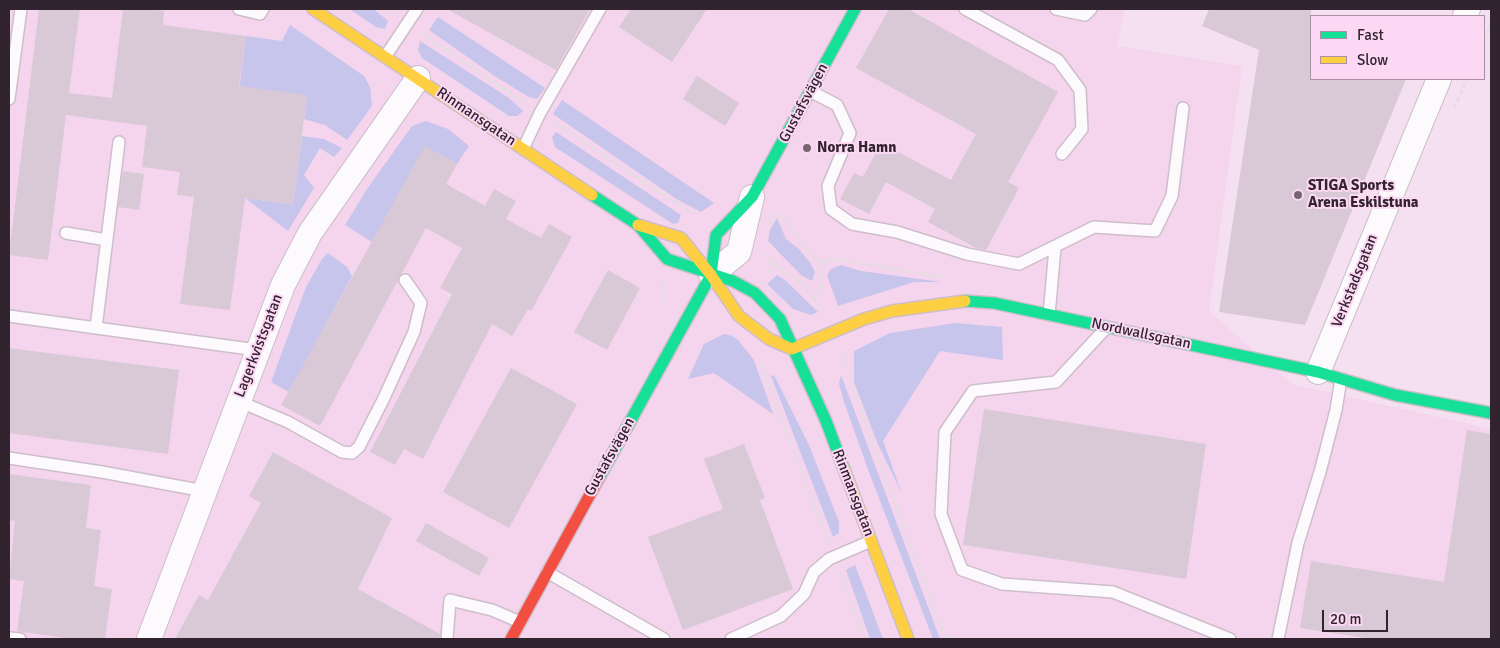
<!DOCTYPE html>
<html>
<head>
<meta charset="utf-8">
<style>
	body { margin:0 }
	#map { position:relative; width:1500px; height:648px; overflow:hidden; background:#f4e0f0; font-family:Signika,sans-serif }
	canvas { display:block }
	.frame { position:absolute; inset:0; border:10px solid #31242e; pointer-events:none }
	.legend { position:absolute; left:1310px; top:15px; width:175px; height:65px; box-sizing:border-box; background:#fcd8f4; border:1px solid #ab90a5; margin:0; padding:6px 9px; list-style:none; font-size:15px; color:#31242e }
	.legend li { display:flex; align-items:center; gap:10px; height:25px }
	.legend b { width:25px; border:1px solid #ab90a5 }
	.scale { position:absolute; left:1322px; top:610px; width:66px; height:22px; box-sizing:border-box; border:2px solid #31242e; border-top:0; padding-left:6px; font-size:15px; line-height:18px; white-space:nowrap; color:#31242e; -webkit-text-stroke:4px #fcd8f4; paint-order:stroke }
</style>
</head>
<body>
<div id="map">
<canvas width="1500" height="648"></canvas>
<div class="frame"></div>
<ul class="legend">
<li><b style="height:6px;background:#16e098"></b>Fast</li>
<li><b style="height:6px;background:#ffcf43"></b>Slow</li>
</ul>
<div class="scale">20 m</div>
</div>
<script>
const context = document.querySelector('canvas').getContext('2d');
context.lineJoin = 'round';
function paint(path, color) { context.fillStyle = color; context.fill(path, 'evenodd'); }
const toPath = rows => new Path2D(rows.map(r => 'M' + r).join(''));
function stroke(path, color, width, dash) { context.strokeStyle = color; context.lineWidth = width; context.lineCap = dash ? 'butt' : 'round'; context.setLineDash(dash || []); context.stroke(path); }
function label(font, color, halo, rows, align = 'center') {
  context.font = font + ' Signika,sans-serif'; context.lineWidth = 4; context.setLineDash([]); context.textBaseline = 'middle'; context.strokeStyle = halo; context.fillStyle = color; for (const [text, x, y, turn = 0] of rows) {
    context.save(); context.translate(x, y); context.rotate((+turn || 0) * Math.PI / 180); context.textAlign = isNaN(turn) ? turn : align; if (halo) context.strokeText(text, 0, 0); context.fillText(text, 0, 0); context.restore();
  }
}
paint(toPath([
	[9,9,1125,9,1117,46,1242,66,1209,311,1292,384,1491,429,1491,639,9,639]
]), '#f5d4ee');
paint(toPath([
	[349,9,374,9,388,21,385,29,376,27],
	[438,17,545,88,537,99,529,97,496,77,429,30],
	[290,25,364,76,370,87,372,106,347,140,325,125,304,119,307,95,236,115,246,36,282,41],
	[420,41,509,98,523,111,517,116,509,116,422,58,418,50],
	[562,100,714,203,701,212,678,200,553,114],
	[426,121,448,129,469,146,457,164,426,147,372,242,345,225,367,189,412,126],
	[556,132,681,215,678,223,673,224,555,147,552,137],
	[302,136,324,139,342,148,334,157,320,148,304,175,314,188,288,231,245,198,293,204],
	[777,218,786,239,799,249,811,264,815,272,812,281,801,275,768,241,770,230],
	[328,253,347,267,352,276,289,392,271,382,306,287,322,259],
	[841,265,861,271,941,282,914,282,838,306,827,275,831,269],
	[777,275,785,280,818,312,811,315,793,309,767,284],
	[956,323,1002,327,1003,360,940,351,883,441,902,494,877,442,854,382,854,351,890,333],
	[724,334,732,336,738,340,754,360,773,414,714,373,688,379,704,344],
	[774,375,809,445,839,522,839,533,833,537,771,376],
	[841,375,905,545,940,639,933,639,870,475,844,402,839,384],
	[855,565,883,639,870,639,846,570]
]), '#c7c5ec');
paint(toPath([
	[39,9,80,9,69,93,112,98,123,9,144,9,164,11,163,25,246,36,239,86,307,95,293,204,245,198,230,310,180,304,194,197,177,195,180,172,142,167,147,126,66,115,48,260,9,255],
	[447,9,590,9,556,70],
	[631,9,707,9,672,62,619,27],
	[889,9,908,9,1058,92,1008,182,1019,188,986,250,978,249,928,222,935,209,886,182,869,214,840,199,854,173,863,177,881,143,951,180,976,134,856,68],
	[1209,9,1311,9,1311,79,1406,79,1305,325,1219,312,1259,50,1202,26],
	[697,76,739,103,725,126,683,99],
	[425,146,457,164,446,184,485,206,494,189,516,201,506,219,541,238,549,224,572,237,531,311,528,309,512,336,492,324,423,459,404,449,395,465,370,452,452,294,440,288,462,248,426,228,320,426,281,405],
	[123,171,144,174,139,210,118,207],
	[608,270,640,288,607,350,574,332],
	[9,348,179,370,168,454,9,433],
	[511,368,577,404,509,528,443,492],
	[984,409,1206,444,1186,579,963,545],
	[1467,430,1491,434,1491,639,1372,639,1300,628,1311,561,1444,582],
	[744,444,765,498,760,500,793,589,683,630,648,537,723,509,704,459],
	[273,452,392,518,358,589,440,634,440,639,175,639,199,595,208,600,261,503,249,496],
	[9,474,91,485,86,528,101,530,94,586,112,589,105,639,72,639,17,631,24,581,9,579,15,521,9,520],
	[426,523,489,558,479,576,416,541]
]), '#d9c9d6');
const lane = toPath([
	[239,9,260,14,263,9],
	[965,9,1058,60,1080,90,1082,129,1062,154],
	[1056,9,1085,15,1091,9],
	[385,57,417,9],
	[810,91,837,105,850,133,828,186,831,209,852,224,897,232,967,254,1019,264,1094,227,1155,231,1172,196,1183,108],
	[9,99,21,9],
	[523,149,540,113,600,9],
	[66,233,107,240],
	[1049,315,1055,248],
	[9,316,257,350],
	[96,328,119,142],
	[1105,329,1056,382,973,391,945,432,941,514,962,570,1002,584,1113,592,1230,639],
	[238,401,288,422,342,452,352,453,359,447,383,400,414,332,421,303,405,280],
	[9,458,102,472,204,491],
	[547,572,664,639],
	[9,638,20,639],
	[447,639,450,600,492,610,520,622],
	[731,639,781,616,804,594,814,572,829,559,871,541],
	[1278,639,1298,543,1320,472,1336,410,1341,379]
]);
const street = toPath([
	[1465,16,1468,9],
	[711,275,739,252,752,197],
	[1318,372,1439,79],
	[149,639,283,285,310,233,418,78]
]);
const fast = toPath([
	[592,195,638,225,667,259,733,281,755,293,780,319,826,421,844,469],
	[965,301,994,303,1318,372,1395,395,1491,413],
	[599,478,711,275,716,235,752,197,855,9]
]);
const slow = toPath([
	[313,9,592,195],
	[638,225,681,238,711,275,739,316,769,339,792,349],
	[792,349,864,319,892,311,965,301],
	[844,469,908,639]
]);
const jam = toPath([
	[511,639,599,478]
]);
stroke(lane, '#cdbeca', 14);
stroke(street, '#cdbeca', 26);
stroke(fast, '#cdbeca', 14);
stroke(slow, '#cdbeca', 14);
stroke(jam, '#cdbeca', 14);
stroke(toPath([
	[384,9,393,15],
	[421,33,526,104],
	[1484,41,1491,24],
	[1454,108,1467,79],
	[554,122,693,214],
	[770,223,777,215,783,216,801,244,820,262,821,286,817,298],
	[761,254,806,287,824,311],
	[820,262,839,259,943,277],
	[767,273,774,262],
	[662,283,666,304],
	[842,353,866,426,946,639],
	[761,364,828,543],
	[839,572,865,639]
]), '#e4dde2', 3, [5, 2.5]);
stroke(lane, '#fdfafd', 11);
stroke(street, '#fdfafd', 24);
stroke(fast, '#16e098', 11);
stroke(slow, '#ffcf43', 11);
stroke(jam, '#f24e42', 11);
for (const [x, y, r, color] of [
	[807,148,5,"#756672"],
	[1298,195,5,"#756672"]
]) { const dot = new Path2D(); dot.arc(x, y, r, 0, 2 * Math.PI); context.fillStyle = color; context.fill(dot); stroke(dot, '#fcd8f4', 2); }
label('15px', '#31242e', '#fcd8f4', [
	["Gustafsvägen",804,103,-62],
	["Rinmansgatan",476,117,34],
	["Verkstadsgatan",1355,281,-68],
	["Nordwallsgatan",1141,334,12],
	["Lagerkvistsgatan",259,346,-69],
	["Gustafsvägen",610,457,-61],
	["Rinmansgatan",853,493,69]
]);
label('bold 15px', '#31242e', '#fcd8f4', [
	["Norra Hamn",817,148],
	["STIGA Sports",1308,186],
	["Arena Eskilstuna",1308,203]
], 'left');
</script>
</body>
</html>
